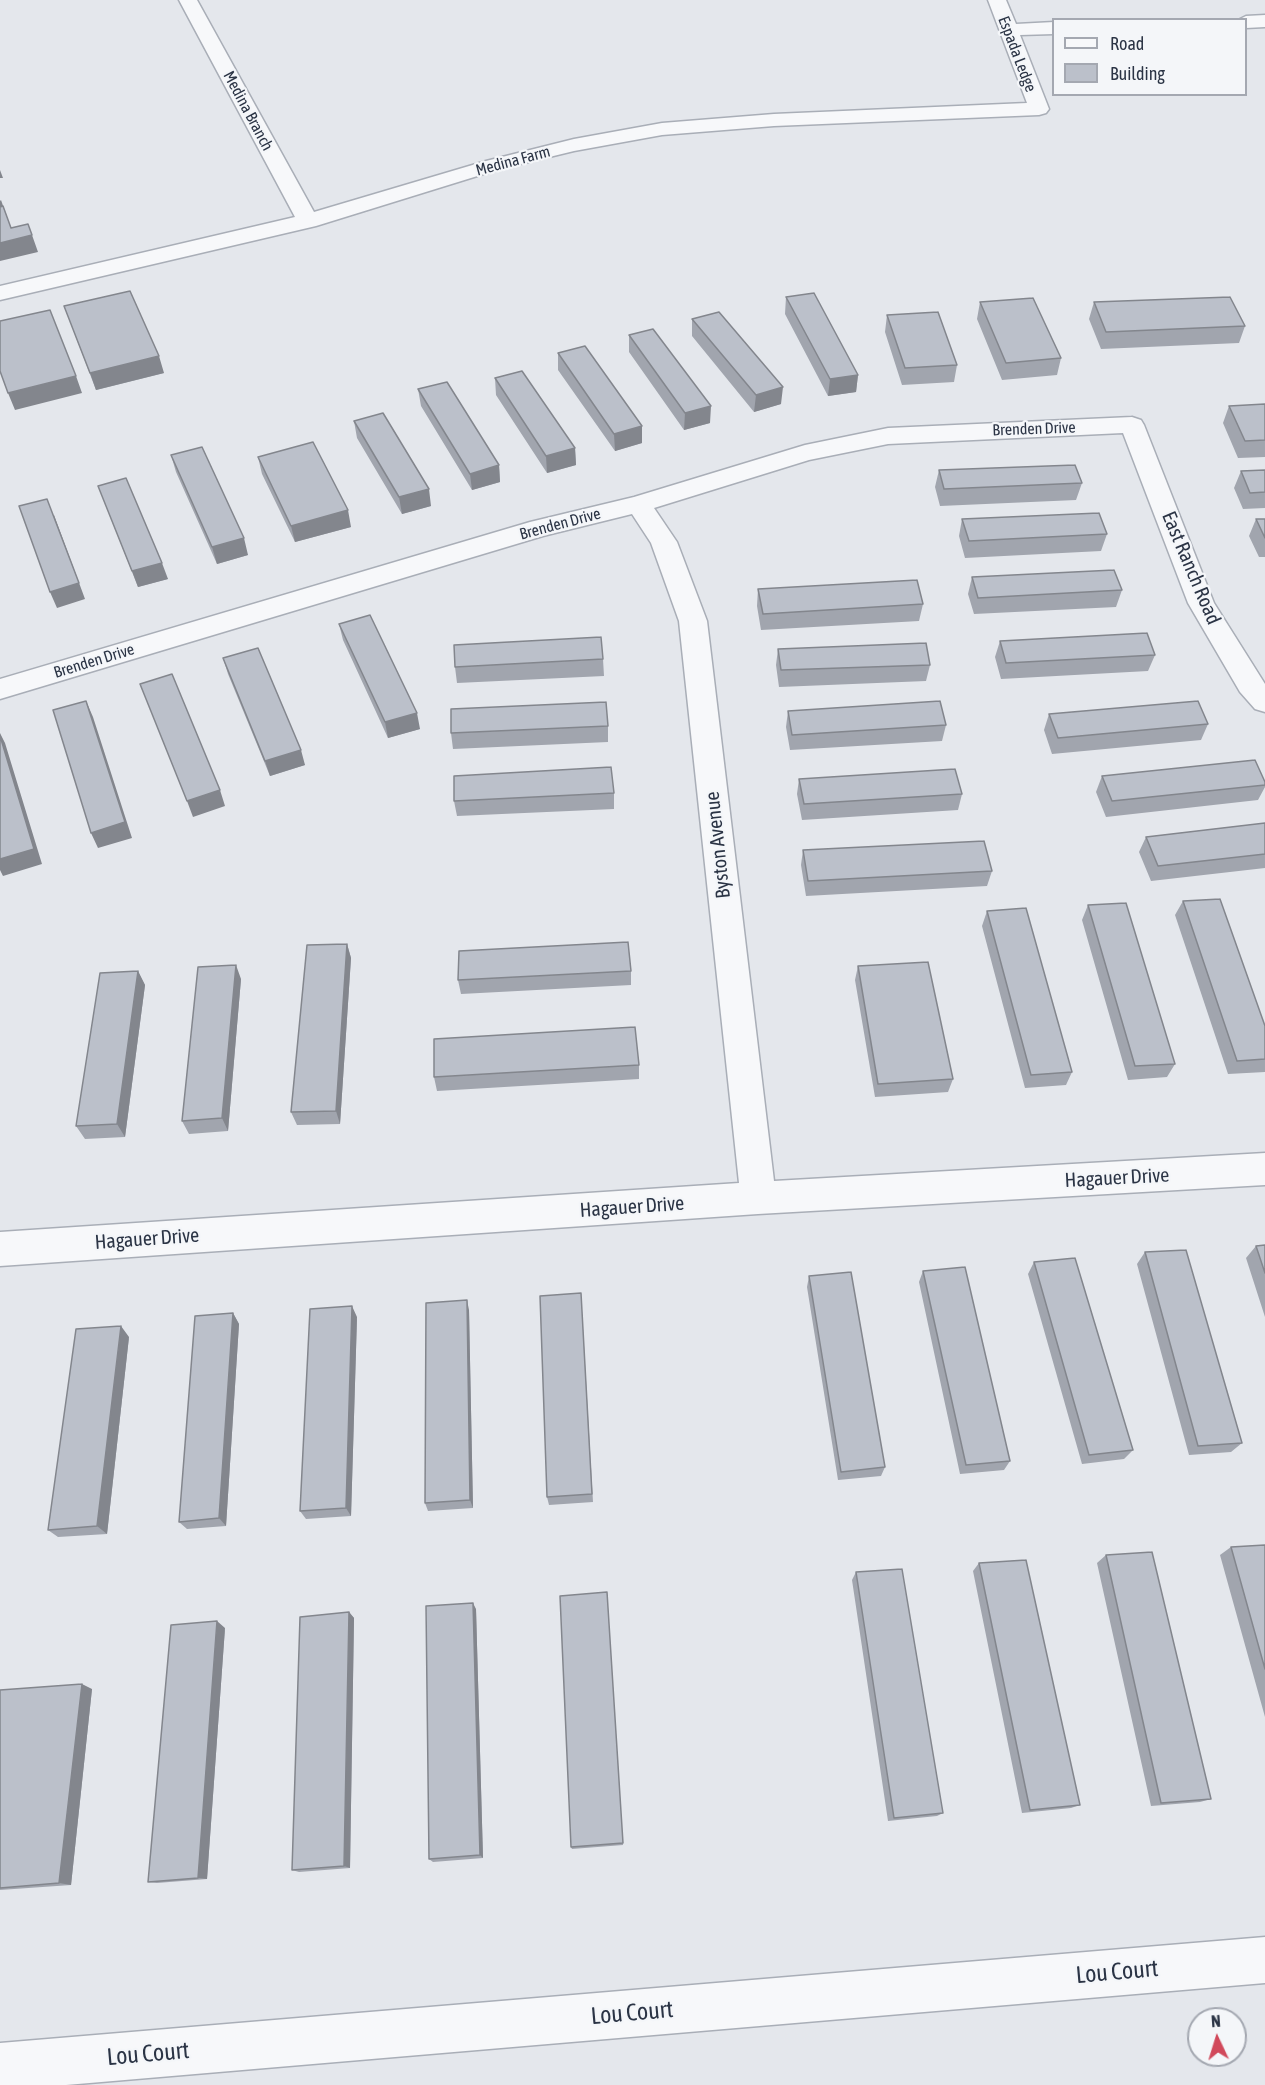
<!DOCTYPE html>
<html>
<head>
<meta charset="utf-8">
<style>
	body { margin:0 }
	#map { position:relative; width:1265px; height:2085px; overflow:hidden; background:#e4e7ec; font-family:"Asap Condensed",sans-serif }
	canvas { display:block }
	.legend { position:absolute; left:1052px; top:18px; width:195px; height:78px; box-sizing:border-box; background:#f4f6f9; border:2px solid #a4a8b1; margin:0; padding:8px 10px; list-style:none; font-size:18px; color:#2b3445 }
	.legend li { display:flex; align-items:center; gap:12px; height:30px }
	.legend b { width:30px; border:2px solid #a4a8b1 }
	.north { position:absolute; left:1187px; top:2007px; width:60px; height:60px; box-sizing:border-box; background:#f4f6f9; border:2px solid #a4a8b1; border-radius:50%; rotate:356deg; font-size:16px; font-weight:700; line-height:24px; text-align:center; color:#2b3445 }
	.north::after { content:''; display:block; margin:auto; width:21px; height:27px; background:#d1495b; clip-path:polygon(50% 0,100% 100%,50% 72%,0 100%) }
</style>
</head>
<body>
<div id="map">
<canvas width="1265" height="2085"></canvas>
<ul class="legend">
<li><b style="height:8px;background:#f7f8fa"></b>Road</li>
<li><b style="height:16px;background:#bbc0ca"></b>Building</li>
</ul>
<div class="north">N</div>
</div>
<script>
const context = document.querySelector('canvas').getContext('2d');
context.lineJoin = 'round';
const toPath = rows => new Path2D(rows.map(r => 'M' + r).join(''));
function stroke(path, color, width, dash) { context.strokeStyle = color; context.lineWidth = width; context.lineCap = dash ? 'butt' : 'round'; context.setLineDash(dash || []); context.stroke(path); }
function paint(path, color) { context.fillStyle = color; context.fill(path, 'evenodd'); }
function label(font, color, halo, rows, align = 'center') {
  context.font = font + ' "Asap Condensed",sans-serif'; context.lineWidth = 4.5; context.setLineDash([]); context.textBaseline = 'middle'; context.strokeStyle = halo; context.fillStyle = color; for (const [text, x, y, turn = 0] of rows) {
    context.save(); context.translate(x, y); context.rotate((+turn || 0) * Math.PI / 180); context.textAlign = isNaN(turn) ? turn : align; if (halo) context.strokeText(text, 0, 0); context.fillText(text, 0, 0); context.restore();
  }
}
const minor = toPath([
	[179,0,197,0,314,212,486,161,574,139,662,123,774,114,1027,103,988,0,1006,0,1016,24,1054,22,1054,34,1020,35,1049,109,1046,113,1039,115,774,126,662,135,574,151,500,169,316,226,0,300,0,286,295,217,179,0],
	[1265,15,1265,27,1246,28,1246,20,1238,20,1246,16,1265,15],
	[1132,417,1141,420,1144,425,1214,603,1265,684,1265,712,1255,709,1240,692,1188,603,1123,433,888,444,809,460,654,508,677,542,707,621,774,1181,1265,1153,1265,1185,758,1214,0,1266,0,1232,739,1183,679,621,651,543,632,514,543,536,0,699,0,679,530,522,634,497,805,445,888,428,1132,417],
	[1265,1937,1265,1983,66,2085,0,2085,0,2043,1265,1937]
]);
stroke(minor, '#a9aeb7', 3);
paint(minor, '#f7f8fa');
paint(toPath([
	[786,297,858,375,856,392,828,396,785,314],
	[980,302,1061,358,1057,375,1002,380,977,319],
	[1094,302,1245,326,1239,343,1101,349,1089,319],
	[64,306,164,373,96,390],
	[887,315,957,365,954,382,902,385,885,332],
	[692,319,781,404,754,412,692,336],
	[629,335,710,423,684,430,629,352],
	[558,353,642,426,642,443,615,451,558,370],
	[495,378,575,448,576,465,547,473,496,395],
	[418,389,499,465,500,482,472,490,421,406],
	[1265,404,1265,457,1238,458,1223,423,1229,406],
	[354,421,431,506,402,514,357,438],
	[171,455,248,555,217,564,176,472],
	[258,457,351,527,295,542,262,474],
	[939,470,1082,483,1076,500,940,506,935,487],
	[1265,470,1265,508,1243,509,1234,488,1241,471],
	[98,486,168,579,138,587],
	[962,519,1107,534,1101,551,965,558,959,536],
	[1256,519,1265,519,1265,557,1259,557,1249,536],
	[972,577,1122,590,1116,607,974,614,968,594],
	[758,589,923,604,919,621,761,630,757,606],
	[339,624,420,729,388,738,343,640],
	[1000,641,1155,655,1148,671,1001,679,995,657],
	[778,649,930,665,926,681,779,687,776,665],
	[223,658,305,765,270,776,228,674],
	[603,659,604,676,457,683,455,667],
	[788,711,946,725,942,741,790,750,786,727],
	[1049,714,1208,724,1201,740,1052,754,1044,730],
	[608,726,608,742,453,749,451,733],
	[1102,776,1265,782,1265,787,1258,800,1106,817,1096,792],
	[799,779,962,794,958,810,802,820,797,794],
	[614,793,614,809,457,816,454,801],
	[1265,823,1265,868,1151,881,1139,852,1146,837],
	[803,850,992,871,987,886,806,896,801,865],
	[1183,901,1265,1026,1265,1072,1228,1074,1175,915],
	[1088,905,1175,1064,1167,1077,1128,1080,1082,920],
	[987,911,1072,1072,1066,1085,1025,1088,982,926],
	[347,944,351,958,340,1124,297,1125,291,1112],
	[858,966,953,1079,948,1092,875,1097,855,980],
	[138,971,145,985,125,1137,85,1139,76,1126],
	[631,971,631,985,461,994,458,980],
	[241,979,228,1131,189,1134,182,1121],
	[639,1065,639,1079,437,1091,434,1077],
	[1265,1245,1265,1317,1246,1258,1256,1246],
	[1145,1252,1242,1443,1231,1452,1189,1455,1137,1264],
	[1034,1262,1133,1450,1124,1459,1082,1464,1028,1274],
	[923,1271,1010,1461,1004,1470,960,1474,919,1282],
	[809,1276,885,1467,881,1476,838,1480,807,1287],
	[581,1293,593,1502,549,1505,547,1497],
	[469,1310,473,1508,428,1511,425,1503],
	[233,1313,239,1324,226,1526,187,1529,179,1522],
	[357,1317,351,1516,306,1519,300,1511],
	[129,1337,107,1534,58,1537,48,1530],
	[1265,1545,1265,1717,1220,1555,1231,1547],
	[1106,1555,1211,1799,1200,1802,1151,1806,1097,1563],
	[979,1563,1080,1805,1071,1808,1022,1813,973,1571],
	[856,1572,943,1813,937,1816,888,1821,852,1580],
	[607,1592,623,1845,572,1849,571,1847],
	[476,1609,483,1858,433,1862,429,1859],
	[349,1612,354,1618,350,1868,299,1872,292,1870],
	[225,1628,207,1879,157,1883,148,1882],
	[92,1689,71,1885,0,1890,0,1690]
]), '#a1a5ae');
paint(toPath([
	[0,170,3,178,0,178],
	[1,200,7,217,0,219,0,201],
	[32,235,38,252,0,261,0,243],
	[159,356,164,373,96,390,90,373],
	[858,375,856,392,828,396,830,379],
	[76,376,82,393,15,410,8,393],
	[783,387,781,404,754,412,756,395],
	[711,406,710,423,684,430,685,413],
	[642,426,642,443,615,451,614,434],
	[575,448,576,465,547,473,546,456],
	[499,465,500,482,472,490,470,474],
	[429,489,431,506,402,514,399,497],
	[348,510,351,527,295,542,291,526],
	[54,515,85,599,57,608,50,592],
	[244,538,248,555,217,564,212,547],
	[162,563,168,579,138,587,132,571],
	[86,701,93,717,132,838,98,848,91,833],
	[417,713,420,729,388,738,385,722],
	[0,733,5,743,42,864,3,876,0,870],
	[301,750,305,765,270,776,265,761],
	[220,790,225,806,193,817,187,801],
	[347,944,351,958,340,1124,336,1111],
	[236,965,241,979,228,1131,222,1118],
	[138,971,145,985,125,1137,117,1124],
	[467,1300,469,1310,473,1508,470,1500],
	[352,1306,357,1317,351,1516,346,1508],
	[233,1313,239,1324,226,1526,219,1518],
	[121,1326,129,1337,107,1534,97,1526],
	[473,1603,476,1609,483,1858,480,1855],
	[349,1612,354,1618,350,1868,344,1866],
	[217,1621,225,1628,207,1879,198,1878],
	[82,1684,92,1689,71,1885,59,1883]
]), '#83868d');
const building = toPath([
	[3,206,11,228,28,224,32,235,0,243,0,207,3,206],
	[130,291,159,356,90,373,64,306,130,291],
	[814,293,858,375,830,379,786,297,814,293],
	[1230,297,1245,326,1106,332,1094,302,1230,297],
	[1033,298,1061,358,1006,363,980,302,1033,298],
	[50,310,76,376,8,393,0,371,0,321,50,310],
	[719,312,783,387,756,395,692,319,719,312],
	[938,312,957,365,905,368,887,315,938,312],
	[653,329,711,406,685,413,629,335,653,329],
	[585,346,642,426,614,434,558,353,585,346],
	[522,371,575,448,546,456,495,378,522,371],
	[447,382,499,465,470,474,418,389,447,382],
	[1265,404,1265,440,1245,441,1229,406,1265,404],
	[383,413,429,489,399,497,354,421,383,413],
	[313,442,348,510,291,526,258,457,313,442],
	[202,447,244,538,212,547,171,455,202,447],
	[1075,465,1082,483,944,489,939,470,1075,465],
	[1265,470,1265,492,1250,493,1241,471,1265,470],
	[126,478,162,563,132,571,98,486,126,478],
	[47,499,79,583,50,592,19,506,47,499],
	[1099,513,1107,534,969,541,962,519,1099,513],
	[1256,519,1265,519,1265,538,1256,519],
	[1114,570,1122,590,978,598,972,577,1114,570],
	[917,580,923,604,763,614,758,589,917,580],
	[370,615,417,713,385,722,339,624,370,615],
	[1147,633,1155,655,1006,663,1000,641,1147,633],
	[601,637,603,659,455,667,454,645,601,637],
	[926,643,930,665,781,670,778,649,926,643],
	[258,648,301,750,265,761,223,658,258,648],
	[172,674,220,790,187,801,140,684,172,674],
	[86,701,125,822,91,833,53,710,86,701],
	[940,701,946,725,792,735,788,711,940,701],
	[1198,701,1208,724,1058,738,1049,714,1198,701],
	[606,702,608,726,451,733,451,709,606,702],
	[0,736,34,849,0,859,0,736],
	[1255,760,1265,782,1265,785,1112,801,1102,776,1255,760],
	[611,767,614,793,454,801,454,776,611,767],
	[955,769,962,794,804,804,799,779,955,769],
	[1265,823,1265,854,1158,866,1146,837,1265,823],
	[984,841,992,871,808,881,803,850,984,841],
	[1220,899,1265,1026,1265,1059,1237,1061,1183,901,1220,899],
	[1126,903,1175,1064,1135,1066,1088,905,1126,903],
	[1026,908,1072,1072,1031,1075,987,911,1026,908],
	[628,942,631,971,458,980,459,951,628,942],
	[347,944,336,1111,291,1112,307,945,347,944],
	[928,962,953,1079,878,1084,858,966,928,962],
	[236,965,222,1118,182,1121,198,967,236,965],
	[138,971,117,1124,76,1126,100,973,138,971],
	[635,1027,639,1065,434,1077,434,1039,635,1027],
	[1265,1245,1265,1273,1256,1246,1265,1245],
	[1186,1250,1242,1443,1198,1446,1145,1252,1186,1250],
	[1075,1258,1133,1450,1089,1455,1034,1262,1075,1258],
	[965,1267,1010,1461,966,1465,923,1271,965,1267],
	[851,1272,885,1467,841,1472,809,1276,851,1272],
	[581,1293,592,1494,547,1497,540,1296,581,1293],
	[467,1300,470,1500,425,1503,426,1303,467,1300],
	[352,1306,346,1508,300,1511,310,1309,352,1306],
	[233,1313,219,1518,179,1522,195,1316,233,1313],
	[121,1326,97,1526,48,1530,76,1329,121,1326],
	[1265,1545,1265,1669,1231,1547,1265,1545],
	[1152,1552,1211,1799,1161,1803,1106,1555,1152,1552],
	[1026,1560,1080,1805,1030,1810,979,1563,1026,1560],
	[902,1569,943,1813,894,1818,856,1572,902,1569],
	[607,1592,623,1843,571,1847,560,1596,607,1592],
	[473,1603,480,1855,429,1859,426,1606,473,1603],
	[349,1612,344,1866,292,1870,300,1617,349,1612],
	[217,1621,198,1878,148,1882,171,1625,217,1621],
	[82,1684,59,1883,0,1888,0,1690,82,1684]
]);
paint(building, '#bbc0ca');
stroke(building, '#83868d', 1.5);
label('16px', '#2b3445', '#f4f6f9', [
	["Espada Ledge",1017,54,69],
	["Medina Branch",248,111,62],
	["Medina Farm",513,161,-15],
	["Brenden Drive",1034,429,-2],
	["Brenden Drive",560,524,-15],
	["Brenden Drive",94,661,-17]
]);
label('20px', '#2b3445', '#f4f6f9', [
	["East Ranch Road",1191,568,67],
	["Byston Avenue",718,845,-96],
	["Hagauer Drive",1117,1178,-3],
	["Hagauer Drive",632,1207,-4],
	["Hagauer Drive",147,1239,-4]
]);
label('24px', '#2b3445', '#f4f6f9', [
	["Lou Court",1117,1972,-5],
	["Lou Court",632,2013,-5],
	["Lou Court",148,2054,-5]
]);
</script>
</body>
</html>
